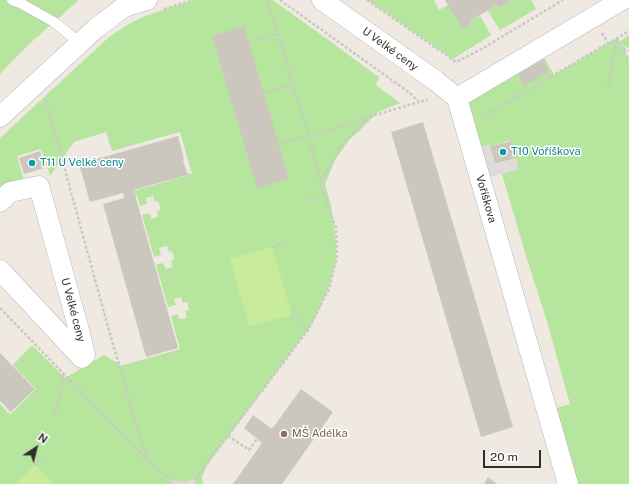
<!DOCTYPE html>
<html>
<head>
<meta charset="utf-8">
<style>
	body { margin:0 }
	#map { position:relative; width:629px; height:484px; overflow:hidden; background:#efe9e1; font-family:"Public Sans",sans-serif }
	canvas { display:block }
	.north { position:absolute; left:16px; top:428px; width:40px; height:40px; -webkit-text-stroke:3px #fff; paint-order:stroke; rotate:35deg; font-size:11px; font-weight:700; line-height:16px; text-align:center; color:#2e2e2e }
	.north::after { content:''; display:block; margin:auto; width:14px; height:18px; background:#2e2e2e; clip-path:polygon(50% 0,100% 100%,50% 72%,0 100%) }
	.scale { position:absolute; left:483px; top:450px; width:58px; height:18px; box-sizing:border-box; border:2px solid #2e2e2e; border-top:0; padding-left:5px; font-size:12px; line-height:14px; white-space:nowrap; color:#2e2e2e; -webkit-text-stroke:3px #fff; paint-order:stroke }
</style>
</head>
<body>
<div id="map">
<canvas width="629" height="484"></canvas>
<div class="north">N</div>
<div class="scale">20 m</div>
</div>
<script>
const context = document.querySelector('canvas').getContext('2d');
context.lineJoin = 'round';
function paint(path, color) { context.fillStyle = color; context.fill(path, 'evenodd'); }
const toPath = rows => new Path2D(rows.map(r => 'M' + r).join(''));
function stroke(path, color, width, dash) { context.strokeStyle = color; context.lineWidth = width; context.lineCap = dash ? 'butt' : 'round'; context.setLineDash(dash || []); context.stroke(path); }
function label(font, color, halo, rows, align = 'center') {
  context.font = font + ' "Public Sans",sans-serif'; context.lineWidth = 3; context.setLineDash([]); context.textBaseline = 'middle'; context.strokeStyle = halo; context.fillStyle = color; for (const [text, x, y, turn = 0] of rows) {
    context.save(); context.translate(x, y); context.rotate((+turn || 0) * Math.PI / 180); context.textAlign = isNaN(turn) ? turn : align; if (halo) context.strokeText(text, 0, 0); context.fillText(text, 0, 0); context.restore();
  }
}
paint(toPath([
	[0,0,79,0,27,46,0,74],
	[194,0,273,0,379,77,376,85,400,103,378,112,361,129,349,140,335,160,325,184,331,206,336,242,336,260,329,286,319,310,310,327,208,464,202,476,203,484,0,484,0,404,7,412,11,414,36,389,13,365,32,345,65,378,104,355,119,364,120,366,180,349,171,316,178,314,179,319,187,318,185,311,189,310,187,302,183,303,181,297,174,299,176,305,168,307,156,265,163,263,166,269,173,267,171,261,174,259,172,251,169,252,167,246,159,248,161,255,154,257,142,215,150,213,151,219,158,217,157,211,161,209,158,201,155,202,153,196,146,198,147,204,140,206,137,195,134,195,133,191,192,174,180,132,112,151,106,132,74,142,50,176,41,149,17,156,25,184,0,194,0,138,109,37,127,25,145,16],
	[368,0,436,0,434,1,439,10,448,5,463,29,472,24,470,21,480,16,491,35,453,59],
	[513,0,531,0,536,9,500,30,488,11,497,5,499,8],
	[629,35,629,48,623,47,620,41],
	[617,38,629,60,629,484,568,484,547,411,570,404,546,318,526,256,502,174,518,169,516,159,510,140,491,147,489,145,472,149,457,98,539,49,554,75]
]), '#b6e59e');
paint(toPath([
	[272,247,292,315,249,326,230,259],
	[35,465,54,484,16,484]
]), '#c9ec9a');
paint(toPath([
	[489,144,495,165,515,158,516,159,519,169,481,180,472,149],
	[195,479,195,484,172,484,171,480,183,482]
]), '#dfdcd8');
paint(toPath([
	[445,0,513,0,499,8,497,5,470,21,472,24,463,30],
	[244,26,289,179,257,188,212,36],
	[543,60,549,72,524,86,518,74],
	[423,122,513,427,481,437,391,132],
	[178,136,184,159,183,160,187,173,191,174,133,190,134,195,135,195,178,348,146,357,103,204,124,198,123,193,90,202,79,164],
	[511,141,516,158,495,164,490,147],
	[40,151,45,168,24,174,19,158],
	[0,353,35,389,11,412,0,401],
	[301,389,333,412,282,484,233,484,262,443,244,428,253,415,272,429],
	[488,477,497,484,484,484]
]), '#cbc7bf');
const lane = toPath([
	[12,0,20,3,54,22,80,43]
]);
const street = toPath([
	[322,0,436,81,457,98],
	[457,98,568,484],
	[457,98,622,0],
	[0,117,95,29,124,7,147,0],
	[0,202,10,192,39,186,80,334,85,355,82,358,0,270]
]);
stroke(lane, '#b4b7c1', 11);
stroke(street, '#b4b7c1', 21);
stroke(toPath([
	[280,0,410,93,419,102,428,100],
	[367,0,456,62,480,50,563,0],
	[164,9,193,0],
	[602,33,608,43],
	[617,38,629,60],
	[249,42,278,34],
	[623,49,629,51],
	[608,87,617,38],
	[264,93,293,84],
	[46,101,108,327,147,460],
	[482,117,629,31],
	[279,144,369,118],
	[321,180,342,145,369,117,419,102],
	[308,200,324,195],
	[272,247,285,242],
	[0,308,147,460,171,480],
	[292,315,308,329],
	[55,415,64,375],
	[228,436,249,450,257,439],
	[35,465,45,454],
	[195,479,308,330,329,289,337,258,336,228,324,195,309,136,267,0]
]), '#c9c9c9', 2.5, [3, 2]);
stroke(lane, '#fff', 10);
stroke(street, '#fff', 20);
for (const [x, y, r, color] of [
	[503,152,4,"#0f9aa8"],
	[32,163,4,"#0f9aa8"],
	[284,434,4,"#8d6e63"]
]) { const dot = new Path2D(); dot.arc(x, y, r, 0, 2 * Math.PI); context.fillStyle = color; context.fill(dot); stroke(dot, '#fff', 1.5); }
label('11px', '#2e2e2e', '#fff', [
	["U Velké ceny",390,49,36],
	["Voříškova",486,199,74],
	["U Velké ceny",73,310,75]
]);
label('11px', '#0d838f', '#fff', [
	["T10 Voříškova",511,152],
	["T11 U Velké ceny",40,163]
], 'left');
label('11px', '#785e54', '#fff', [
	["MŠ Adélka",292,434]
], 'left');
</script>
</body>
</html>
